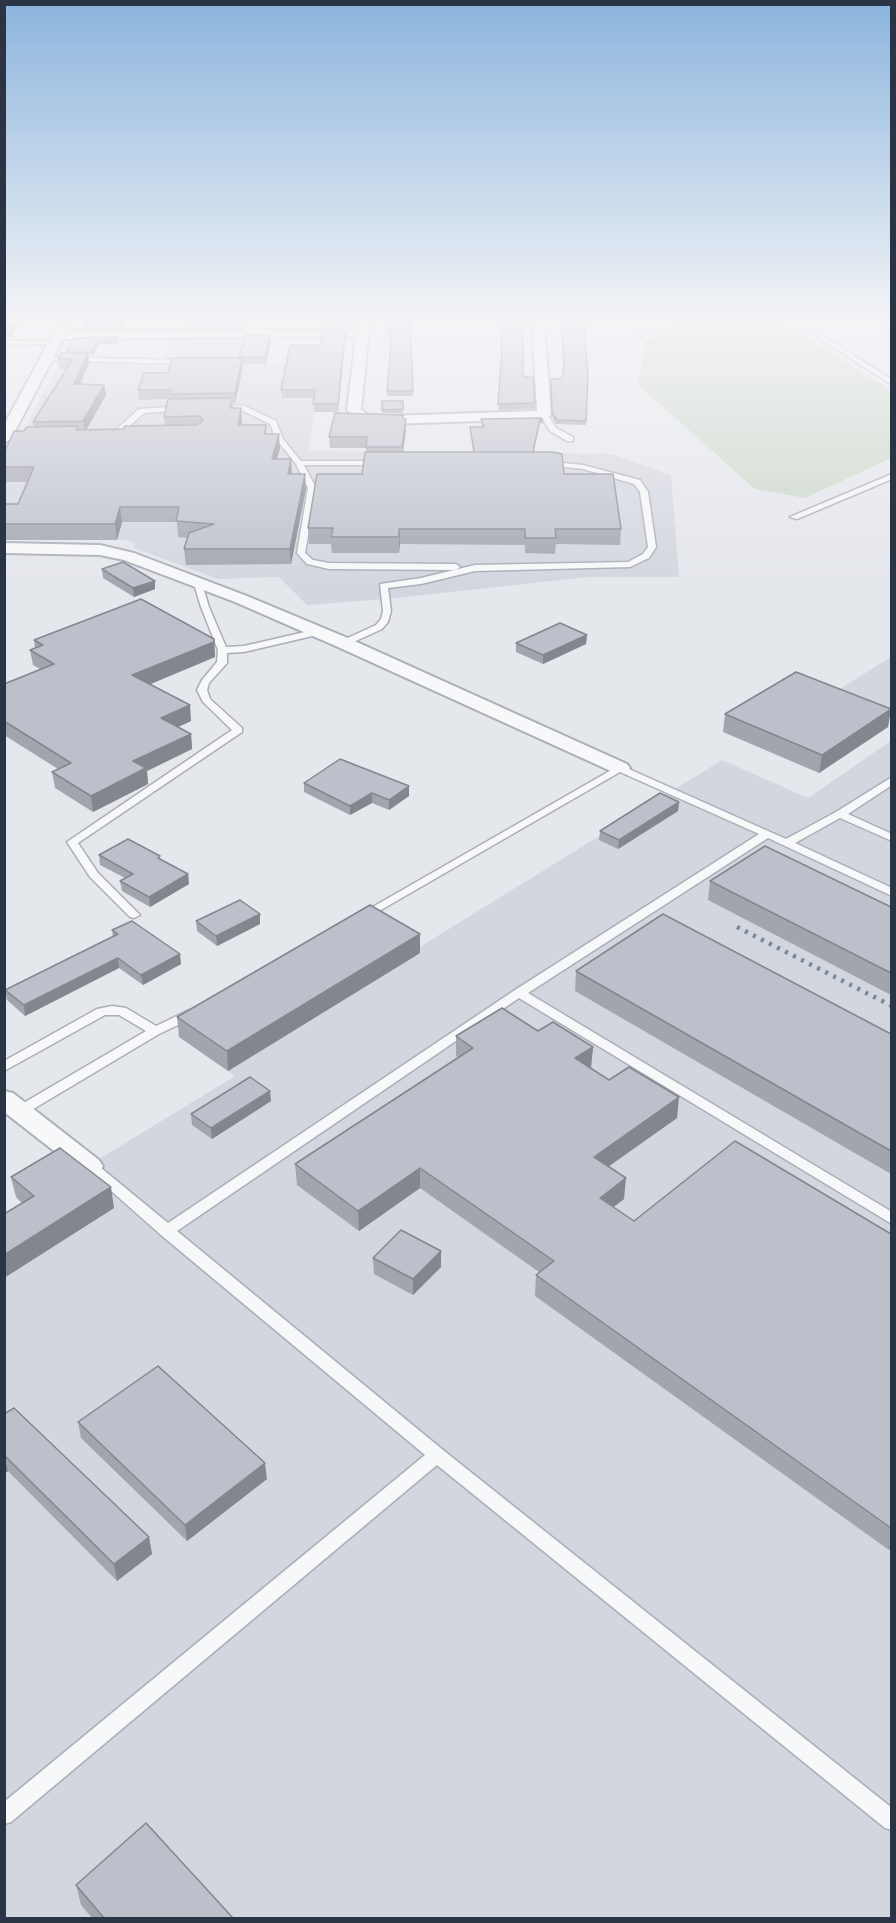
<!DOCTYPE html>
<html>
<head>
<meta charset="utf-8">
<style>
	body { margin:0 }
	#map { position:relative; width:896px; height:1923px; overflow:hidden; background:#e4e7ec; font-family:"Nunito Sans",sans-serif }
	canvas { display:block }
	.frame { position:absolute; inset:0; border:6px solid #2b3445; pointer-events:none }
</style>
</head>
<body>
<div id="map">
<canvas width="896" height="1923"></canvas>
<div class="frame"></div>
</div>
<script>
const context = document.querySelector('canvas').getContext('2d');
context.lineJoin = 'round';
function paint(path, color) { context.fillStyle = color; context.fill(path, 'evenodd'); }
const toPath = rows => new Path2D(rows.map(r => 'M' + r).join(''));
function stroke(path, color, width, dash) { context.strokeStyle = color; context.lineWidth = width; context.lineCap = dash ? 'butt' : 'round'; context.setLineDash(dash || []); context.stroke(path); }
paint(toPath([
	[272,336,266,364,320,366,309,451,612,454,671,475,679,577,588,577,386,599,307,605,279,577,218,579,134,548,134,543,126,540,5,540,5,474,24,429,59,363,162,362,170,337],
	[891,657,891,711,840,689],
	[891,741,891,1918,5,1918,4,1238,38,1216,16,1197,73,1175,235,1076,179,1037,415,950,722,760,808,798]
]), '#d2d6de');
paint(toPath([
	[675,321,781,321,891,390,891,458,805,498,755,489,637,384,647,340]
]), '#c9d6c5');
const lane = toPath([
	[648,321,654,321,638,340,634,340,634,338,648,321],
	[792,321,800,321,892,380,892,385,792,321],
	[871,321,879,321,892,328,892,333,871,321],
	[4,341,54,340,57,342,54,344,4,345,4,341],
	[46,357,185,360,188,362,185,364,44,360,44,358,46,357],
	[218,405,245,406,276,421,283,439,301,461,379,461,383,463,379,465,304,465,316,488,305,553,313,560,329,563,456,564,460,567,456,570,329,569,307,564,297,553,308,488,296,464,276,439,270,424,241,410,216,408,214,407,218,405],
	[183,406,187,408,186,410,144,413,116,438,109,436,139,409,183,406],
	[541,413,547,413,556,428,573,437,573,441,567,441,550,431,540,415,541,413],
	[543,461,583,465,640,480,648,492,656,547,649,558,630,567,475,571,421,584,388,588,391,611,388,622,382,629,347,645,341,645,341,641,376,625,381,619,383,611,380,584,421,578,475,565,628,562,643,554,648,547,640,492,634,484,583,469,546,465,542,463,543,461],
	[892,474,892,479,797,519,790,517,892,474],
	[198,581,202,584,209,607,226,647,244,646,318,629,323,632,321,634,244,652,227,653,227,663,209,683,207,690,210,699,242,728,242,732,78,843,98,873,140,915,134,918,130,917,90,877,67,842,232,730,203,702,197,690,202,680,217,662,218,650,201,607,194,584,198,581],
	[620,765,786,839,836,812,892,777,892,785,848,814,892,834,892,841,840,818,795,843,892,888,892,896,768,838,528,993,892,1212,892,1224,519,998,177,1231,443,1450,892,1808,892,1830,885,1828,437,1465,11,1822,4,1824,4,1802,425,1455,161,1235,83,1166,85,1163,95,1163,168,1223,515,990,759,834,620,772,367,918,359,918,357,916,620,765],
	[112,1006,126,1008,156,1026,187,1011,191,1010,197,1014,195,1017,159,1034,25,1114,15,1114,13,1111,15,1108,146,1031,119,1015,105,1015,4,1071,4,1061,97,1009,112,1006]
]);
const street = toPath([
	[60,321,71,323,67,331,357,330,358,321,370,321,361,409,368,415,387,416,537,411,532,321,544,321,551,415,544,419,387,424,360,422,347,410,356,336,63,339,11,439,4,443,4,425,60,321],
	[4,543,100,545,134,553,247,596,350,639,627,764,630,768,627,772,613,772,338,647,235,602,124,560,100,555,4,553,4,543],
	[4,1091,13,1093,99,1160,103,1166,99,1172,90,1175,81,1172,4,1112,4,1091]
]);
stroke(lane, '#a9aeb7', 3);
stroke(street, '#a9aeb7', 4);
paint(lane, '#f7f8fa');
paint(street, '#f7f8fa');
stroke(toPath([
	[737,927,892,1006]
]), '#7d8696', 4.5, [3, 6]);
paint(toPath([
	[4,321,20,321,10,338,4,338],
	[126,321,123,328,85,329,84,322],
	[251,321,250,325,187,325,186,322],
	[325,321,350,321,350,327,325,327],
	[388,321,410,321,410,328,413,396,387,396,391,339,388,339],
	[499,321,520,321,523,375,535,403,535,409,498,410,502,356],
	[561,321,586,330,586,335,584,334,588,375,586,425,556,424,552,417,551,379,562,379,563,365],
	[270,335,271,341,266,364,242,364,243,367,235,403,233,403,233,408,241,408,241,425,267,434,280,448,277,459,292,474,305,474,306,489,291,564,186,565,184,549,187,538,178,537,177,522,122,522,117,540,4,540,4,504,18,504,28,482,4,482,4,453,24,431,33,427,33,422,67,369,60,369,58,359,66,353,74,338,118,337,118,341,117,344,98,344,93,356,88,356,89,363,80,384,104,385,106,395,86,430,123,429,165,425,164,417,168,399,139,400,138,390,168,373,239,358],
	[347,339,345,342,338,412,314,412,314,398,282,398,281,390,320,345],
	[382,401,403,401,403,413,382,413],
	[403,419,406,430,403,452,474,452,470,427,482,427,481,419,543,420,543,424,540,423,533,452,564,474,621,529,620,545,556,544,555,554,525,553,525,545,400,544,399,553,332,553,331,544,309,544,308,528,362,474,366,452,366,448,330,448,329,437],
	[102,569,155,589,134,597,103,578],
	[587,635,586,644,543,664,516,652,516,643],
	[214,639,215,657,150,684,191,721,178,727,191,734,192,749,147,771,148,784,93,812,55,788,52,772,58,769,4,735,4,684,40,669,33,665,30,650,35,648,34,640],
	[891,709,888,727,819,773,723,732,725,714],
	[304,783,409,786,409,796,389,810,372,803,350,815,304,792],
	[679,802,678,811,618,849,599,840,600,831],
	[99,855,161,859,188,874,189,884,150,907,122,891,120,881,125,878,100,865],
	[710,881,891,907,891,995,708,900],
	[196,921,260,924,217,946,197,931],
	[112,930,181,964,143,985,119,968,25,1016,7,1000,5,990,113,937],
	[420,934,420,953,228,1071,179,1037,177,1017],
	[576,971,891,1034,891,1174,575,991],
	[538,1031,593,1047,591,1067,590,1068,609,1080,677,1118,608,1167,624,1199,613,1207,634,1221,891,1234,891,1547,889,1550,535,1296,536,1275,539,1272,420,1188,359,1231,297,1185,295,1164,458,1057,456,1056,456,1036],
	[271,1101,212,1139,192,1125,191,1114],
	[11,1177,114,1208,4,1278,4,1214,22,1203,16,1197],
	[441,1251,441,1267,413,1295,374,1274,373,1258],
	[4,1414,149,1537,152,1554,117,1581,8,1471,4,1474],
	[78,1422,267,1479,187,1541,81,1438],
	[76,1885,233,1918,92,1918,81,1905]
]), '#a1a5ae');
paint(toPath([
	[8,321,20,321,10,338],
	[123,321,126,321,123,328,122,322],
	[347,332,347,339,345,342,338,412,338,404,345,335],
	[270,335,271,341,266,364,265,357],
	[97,340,98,344,93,356,92,352],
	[88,353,89,363,76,394,74,384],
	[242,358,243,367,235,403,235,393],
	[104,385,106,395,85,432,83,421],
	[241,408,242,423,239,439,238,425],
	[406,419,406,430,402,459,402,447],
	[279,434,280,448,273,474,272,459],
	[291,459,292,474,288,474],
	[305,474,306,489,291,564,290,549],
	[120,507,122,522,117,540,115,524],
	[399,529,400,544,399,553],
	[155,581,155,589,134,597,133,588],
	[587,635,586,644,543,664,543,655],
	[214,639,215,657,134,691,132,675],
	[190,705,191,721,163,734,161,718],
	[891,709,888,727,819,773,822,755],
	[191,734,192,749,147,771,148,784,93,812,91,796,133,761],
	[409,786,409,796,389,810,389,800],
	[372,793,372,803,350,815,350,806],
	[679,802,678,811,618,849,619,840],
	[188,874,189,884,150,907,149,897],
	[260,914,260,924,217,946,216,936],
	[420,934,420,953,228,1071,227,1051],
	[180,954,181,964,143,985,141,975],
	[118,958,119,968,25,1016,24,1005],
	[593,1047,591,1067,574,1078,575,1058],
	[270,1091,271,1101,212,1139,211,1128],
	[679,1097,677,1118,592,1178,594,1157],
	[420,1168,420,1188,359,1231,358,1211],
	[626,1178,624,1199,598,1219,600,1198],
	[111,1187,114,1208,4,1278,4,1255],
	[441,1251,441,1267,413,1295,413,1279],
	[4,1455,8,1471,4,1474],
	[265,1463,267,1479,187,1541,185,1525],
	[149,1537,152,1554,117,1581,114,1564],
	[891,1539,891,1547,889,1550]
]), '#83868d');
const building = toPath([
	[85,321,123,321,122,322,84,322,85,321],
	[388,321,410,321,413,391,387,391,392,334,388,334,388,321],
	[500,321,520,321,520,327,523,327,523,375,525,377,533,377,535,403,498,404,502,352,500,321],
	[562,321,584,321,586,330,584,330,588,375,586,421,557,420,552,412,551,379,562,379,564,363,562,321],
	[323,332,347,332,345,335,338,404,313,404,315,390,281,390,290,345,320,345,323,332],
	[246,335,270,335,265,357,239,357,246,335],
	[118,337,116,340,97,340,92,352,66,352,74,338,118,337],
	[61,353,88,353,74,384,104,385,83,421,33,422,73,359,58,359,61,353],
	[172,358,242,358,235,393,170,394,171,390,138,390,144,373,168,373,172,358],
	[232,398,230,408,241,408,238,425,266,425,265,434,279,434,272,459,291,459,288,474,305,474,290,549,184,549,189,533,214,524,176,521,179,507,120,507,115,524,4,524,4,504,18,504,34,467,4,467,4,453,14,431,24,431,27,427,78,426,76,430,123,429,125,426,197,425,203,421,200,416,164,417,168,399,232,398],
	[382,401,403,401,403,409,382,410,382,401],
	[335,413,403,415,403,419,406,419,402,447,366,447,367,437,329,437,335,413],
	[541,418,543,420,540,420,533,452,474,452,470,427,484,427,481,419,541,418],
	[365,452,552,452,562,454,564,474,613,474,621,529,555,529,556,538,525,538,525,529,399,529,399,537,331,537,333,528,308,528,317,474,362,474,365,452],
	[123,562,155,581,133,588,102,569,123,562],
	[141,599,214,639,214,642,132,675,190,705,161,718,191,734,133,761,146,768,91,796,52,772,71,763,4,721,4,684,54,664,30,650,43,645,34,640,141,599],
	[560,623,587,635,543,655,516,643,560,623],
	[796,672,891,709,822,755,725,714,796,672],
	[340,759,409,786,389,800,372,793,350,806,304,783,340,759],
	[660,793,679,802,619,840,600,831,660,793],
	[128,839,160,856,158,858,188,874,149,897,120,881,133,874,99,855,128,839],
	[765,846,891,907,891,973,710,881,765,846],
	[240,900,260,914,216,936,196,921,240,900],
	[370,905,420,934,227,1051,177,1017,370,905],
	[663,914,891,1034,891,1151,576,971,663,914],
	[132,921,180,954,141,975,118,958,24,1005,5,990,118,934,112,930,132,921],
	[502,1008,538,1031,553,1022,593,1047,575,1058,609,1080,629,1067,679,1097,594,1157,626,1178,600,1198,634,1221,735,1141,891,1234,891,1528,536,1275,554,1261,420,1168,358,1211,295,1164,473,1048,456,1036,502,1008],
	[250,1077,270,1091,211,1128,191,1114,250,1077],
	[60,1148,111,1187,4,1255,4,1214,34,1196,11,1177,60,1148],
	[401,1230,441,1251,413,1279,373,1258,401,1230],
	[158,1366,265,1463,185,1525,78,1422,158,1366],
	[14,1408,149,1537,114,1564,4,1455,4,1414,14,1408],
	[146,1823,233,1918,104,1918,76,1885,146,1823]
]);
paint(building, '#bbc0ca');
stroke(building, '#83868d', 1.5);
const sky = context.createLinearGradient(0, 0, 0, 590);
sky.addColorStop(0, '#8bb4dd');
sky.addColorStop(0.54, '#f3f4f6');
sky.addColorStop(1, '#f3f4f600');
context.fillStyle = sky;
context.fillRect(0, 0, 896, 590);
</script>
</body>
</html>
